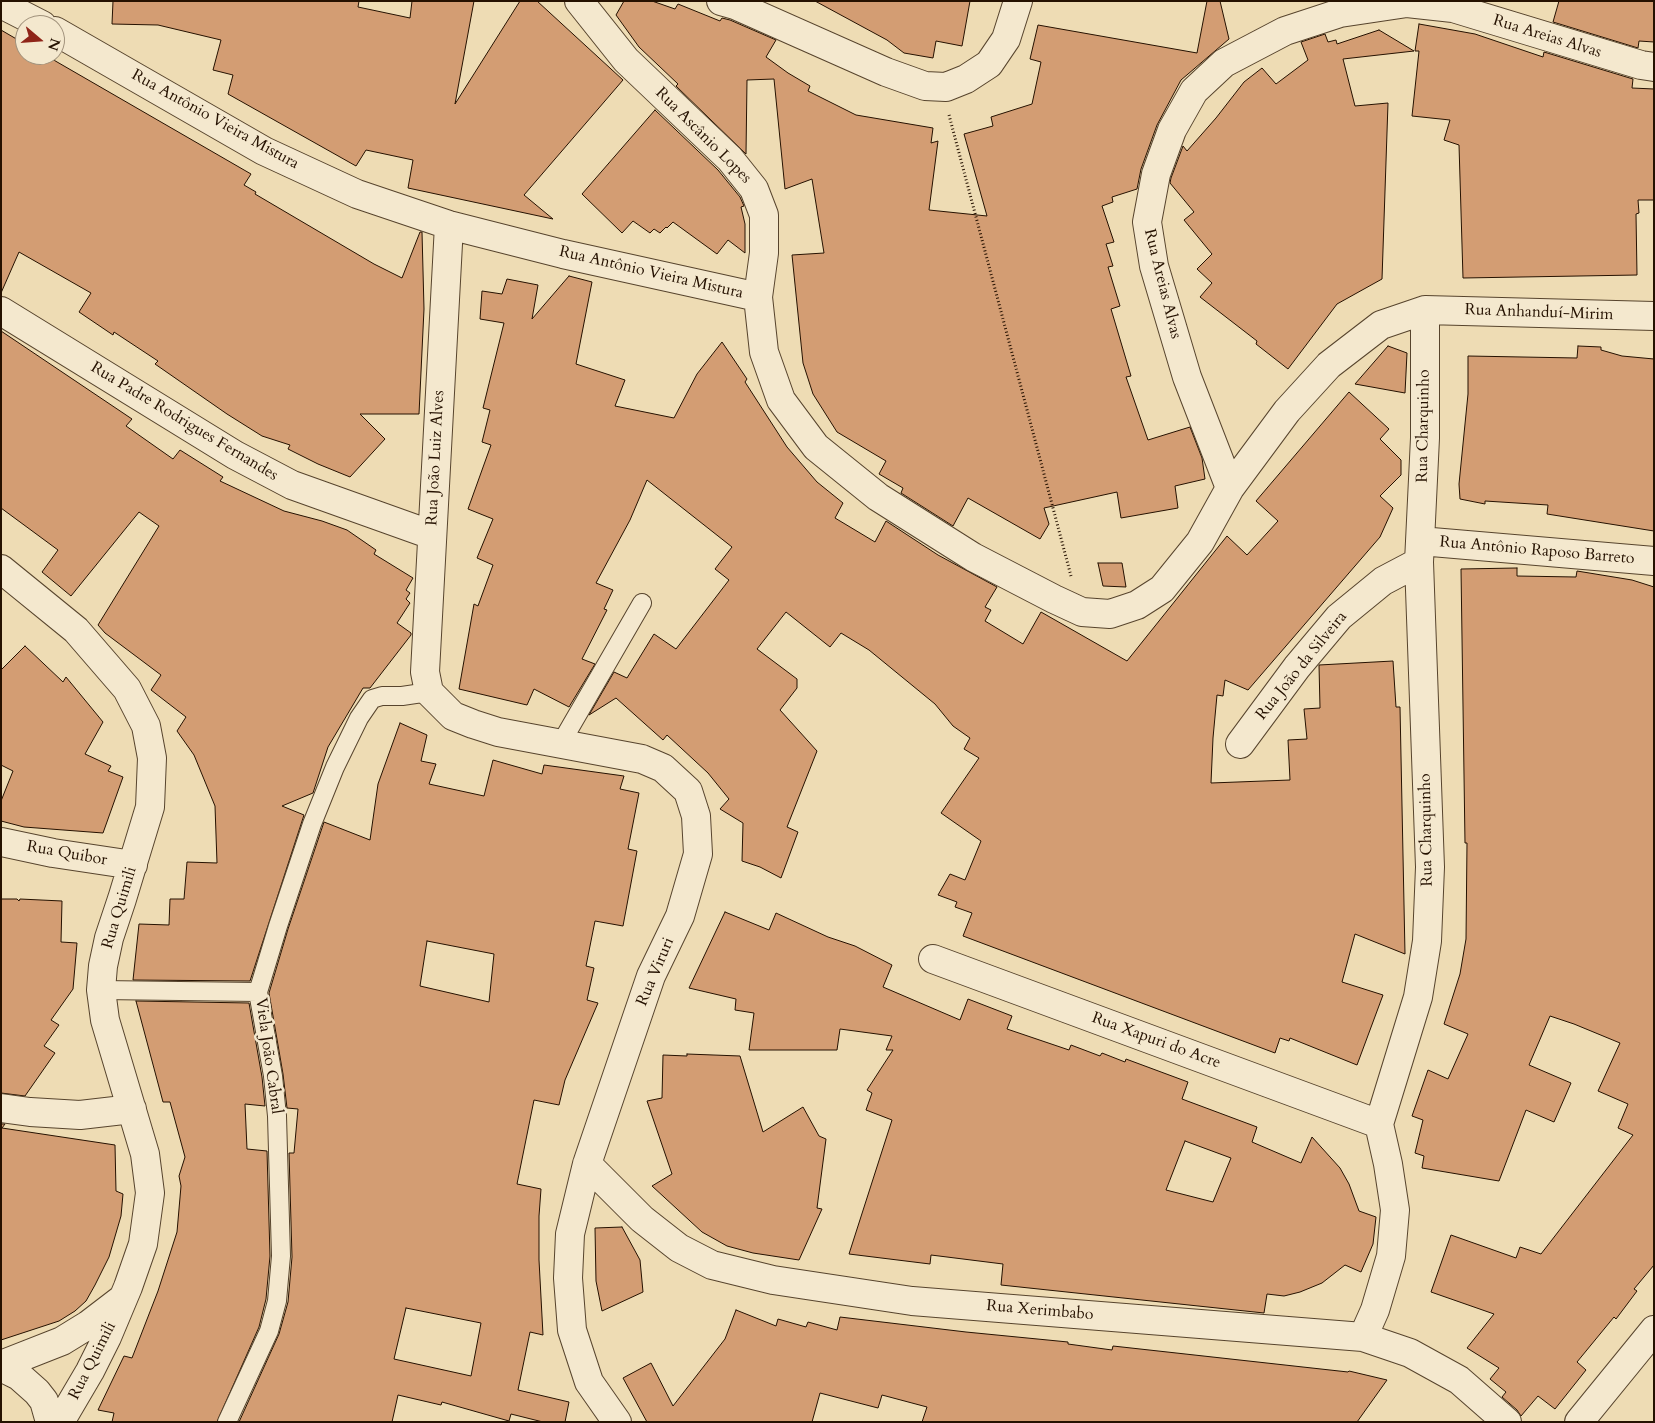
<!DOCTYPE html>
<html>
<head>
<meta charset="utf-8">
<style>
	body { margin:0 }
	#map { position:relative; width:1655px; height:1423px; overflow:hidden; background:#eedcb4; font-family:Cardo,serif }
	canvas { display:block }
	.frame { position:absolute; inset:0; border:2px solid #251100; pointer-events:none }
	.north { position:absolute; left:15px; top:15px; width:50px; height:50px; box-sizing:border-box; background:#f4e8ce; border:1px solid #a1927c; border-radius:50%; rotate:108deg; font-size:14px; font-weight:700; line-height:20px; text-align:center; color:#251100 }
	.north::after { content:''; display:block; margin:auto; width:18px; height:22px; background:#8f2418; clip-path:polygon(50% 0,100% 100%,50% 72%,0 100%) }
</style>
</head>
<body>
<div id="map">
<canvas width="1655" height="1423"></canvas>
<div class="frame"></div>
<div class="north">N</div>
</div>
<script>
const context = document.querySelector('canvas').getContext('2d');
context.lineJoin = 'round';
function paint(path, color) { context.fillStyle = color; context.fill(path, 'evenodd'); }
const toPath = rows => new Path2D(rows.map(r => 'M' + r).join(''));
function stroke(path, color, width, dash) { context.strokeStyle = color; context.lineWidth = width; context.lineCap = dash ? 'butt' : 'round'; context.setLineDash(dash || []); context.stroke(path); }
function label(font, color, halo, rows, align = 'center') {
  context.font = font + ' Cardo,serif'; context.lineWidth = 5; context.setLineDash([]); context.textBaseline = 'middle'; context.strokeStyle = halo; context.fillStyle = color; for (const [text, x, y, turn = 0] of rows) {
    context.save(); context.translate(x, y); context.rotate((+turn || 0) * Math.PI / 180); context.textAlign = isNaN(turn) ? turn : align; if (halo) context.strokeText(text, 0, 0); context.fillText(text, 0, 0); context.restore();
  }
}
const building = toPath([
	[113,1,359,1,358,7,410,18,412,1,474,1,455,104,520,1,537,1,623,80,524,195,553,219,408,188,413,160,366,150,356,166,228,94,233,75,213,70,221,40,158,25,112,24,113,1],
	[624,1,652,1,675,9,678,4,720,21,722,18,730,20,776,40,766,57,788,73,810,86,808,91,856,115,933,128,931,143,938,141,929,210,987,216,964,134,993,126,991,117,1032,104,1041,62,1030,59,1038,25,1197,53,1207,1,1220,1,1229,39,1181,80,1157,125,1141,169,1137,189,1112,197,1113,202,1102,206,1114,242,1106,244,1113,266,1108,267,1120,306,1111,309,1131,376,1126,377,1148,440,1190,427,1202,458,1205,479,1175,486,1178,508,1121,518,1117,492,1044,508,1049,524,1040,539,968,498,953,526,901,493,903,488,879,474,886,461,837,432,813,394,803,363,792,255,824,253,812,179,785,189,774,79,747,80,746,154,676,86,678,84,639,47,616,15,624,1],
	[815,1,970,1,962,46,936,41,933,58,904,53,887,40,815,1],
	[1559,1,1654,1,1654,42,1639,41,1638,48,1553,22,1559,1],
	[1419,24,1475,34,1543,57,1544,52,1633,79,1632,88,1654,89,1654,200,1638,200,1639,213,1636,214,1637,275,1463,278,1459,145,1444,140,1450,120,1412,116,1419,51,1415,51,1419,24],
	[1,30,25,44,25,55,45,55,251,174,244,185,256,192,255,194,374,264,402,278,420,232,422,232,424,309,419,414,360,414,385,439,350,477,318,464,288,449,290,445,262,436,227,414,155,364,158,361,114,332,113,335,79,312,91,293,19,252,1,293,1,30],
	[1379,30,1414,51,1343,59,1355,106,1388,103,1382,279,1337,304,1288,369,1256,344,1257,341,1200,297,1212,283,1197,269,1212,254,1184,220,1194,212,1170,183,1171,178,1183,146,1187,151,1216,118,1244,82,1262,68,1276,84,1308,60,1301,42,1325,34,1328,42,1336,40,1337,44,1379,30],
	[655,110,718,170,740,197,744,206,741,207,745,224,745,253,728,240,717,254,673,222,667,228,666,227,660,233,654,229,650,233,633,221,622,233,582,194,655,110],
	[569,276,592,282,576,364,625,380,615,406,674,418,697,374,722,342,747,379,745,382,787,447,817,482,843,503,835,518,875,542,886,521,938,555,997,587,985,607,991,610,985,621,1023,644,1041,612,1127,661,1227,536,1247,555,1278,521,1256,501,1349,392,1389,429,1380,439,1401,460,1401,475,1380,496,1393,508,1380,537,1248,690,1225,680,1223,696,1217,695,1213,738,1211,783,1290,780,1288,740,1307,739,1304,709,1320,708,1319,665,1393,661,1396,707,1400,707,1405,954,1355,934,1342,982,1383,995,1357,1065,1290,1038,1289,1041,1280,1038,1275,1053,963,936,972,913,955,907,957,902,938,895,950,874,965,880,981,841,941,813,979,758,964,749,970,738,953,726,935,704,869,650,841,633,830,647,786,612,757,649,797,679,797,688,780,710,817,751,787,827,798,832,781,878,760,867,742,861,743,823,720,809,729,799,708,773,667,735,663,740,616,698,589,715,614,672,627,678,654,634,676,649,729,580,715,569,732,547,647,480,630,520,596,583,613,590,604,609,607,610,582,659,595,664,569,707,534,689,527,705,459,689,474,604,478,606,493,565,477,558,493,519,468,509,491,445,482,442,490,410,483,408,504,323,480,319,482,291,502,294,507,279,538,285,532,319,569,276],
	[1,331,132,419,126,426,173,459,180,450,223,477,220,481,284,511,322,521,347,530,376,550,374,554,413,578,406,590,410,593,406,599,410,603,397,623,411,633,411,635,370,688,363,688,328,747,313,793,282,806,304,815,250,981,133,980,139,924,169,925,170,899,184,899,187,862,217,863,215,806,194,755,177,731,186,717,151,690,161,675,105,633,98,625,159,526,139,512,71,596,42,572,58,550,1,508,1,331],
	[1388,346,1407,353,1405,393,1355,384,1388,346],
	[1578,346,1601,347,1601,350,1622,356,1654,359,1654,531,1547,514,1548,505,1485,501,1485,504,1460,499,1459,484,1468,394,1468,356,1577,358,1578,346],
	[1098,563,1122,563,1126,587,1103,586,1098,563],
	[1517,568,1517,576,1576,577,1577,571,1632,580,1654,587,1654,1265,1634,1289,1637,1291,1616,1319,1614,1317,1577,1362,1586,1370,1555,1409,1538,1396,1521,1416,1517,1410,1502,1397,1506,1392,1490,1379,1499,1368,1467,1348,1494,1314,1431,1292,1451,1235,1516,1258,1520,1247,1541,1254,1633,1135,1618,1128,1628,1104,1598,1091,1620,1043,1574,1024,1550,1016,1529,1065,1571,1083,1554,1122,1526,1110,1499,1181,1422,1168,1424,1156,1415,1153,1423,1120,1412,1116,1428,1070,1448,1079,1468,1034,1444,1024,1460,974,1466,939,1467,843,1465,843,1461,569,1517,568],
	[25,646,63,682,66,677,103,722,85,754,111,766,108,771,123,777,103,833,24,827,1,821,1,801,13,771,1,765,1,670,25,646],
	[400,723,427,735,421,761,436,764,429,784,484,796,493,760,542,774,544,765,624,776,620,789,639,793,628,849,637,851,623,926,595,921,586,966,594,968,587,1000,598,1003,565,1080,559,1105,534,1100,517,1184,541,1189,539,1216,539,1260,543,1335,530,1332,518,1390,569,1402,565,1422,543,1422,511,1414,509,1421,442,1402,441,1405,398,1395,392,1422,239,1422,279,1334,288,1302,292,1257,289,1153,294,1153,298,1109,287,1108,283,1074,269,993,288,929,324,822,370,840,378,784,400,723],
	[427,941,494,954,489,1002,420,986,427,941],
	[406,1308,481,1323,471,1376,394,1359,406,1308],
	[1,899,17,899,19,901,20,899,62,901,61,942,77,943,73,989,51,1020,59,1025,44,1046,55,1053,25,1096,1,1093,1,899],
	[725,912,769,930,776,913,828,937,855,946,892,965,883,987,960,1020,968,999,1012,1016,1007,1029,1069,1050,1071,1045,1100,1056,1102,1053,1125,1062,1126,1059,1188,1082,1182,1099,1257,1127,1252,1142,1301,1163,1312,1137,1340,1168,1349,1184,1359,1211,1376,1217,1373,1244,1361,1272,1345,1265,1322,1283,1300,1292,1284,1296,1267,1294,1264,1313,1001,1285,1003,1264,931,1255,930,1264,849,1254,892,1120,866,1110,872,1093,867,1090,893,1050,886,1050,892,1036,840,1029,837,1050,749,1050,754,1013,735,1010,736,999,689,988,725,912],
	[1185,1141,1231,1158,1213,1202,1166,1190,1185,1141],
	[136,1001,249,1003,262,1077,265,1106,245,1104,247,1149,267,1151,270,1256,266,1299,259,1327,217,1422,112,1422,114,1413,98,1410,124,1356,132,1358,158,1291,177,1232,181,1186,179,1176,185,1157,170,1102,163,1102,136,1001],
	[687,1054,740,1056,763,1132,803,1107,819,1136,826,1139,817,1208,822,1209,799,1260,753,1253,727,1246,702,1232,652,1186,672,1174,647,1101,662,1098,663,1055,687,1056,687,1054],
	[1,1124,5,1124,2,1128,115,1145,116,1191,123,1194,121,1216,109,1257,95,1285,86,1301,75,1311,59,1321,1,1340,1,1124],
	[622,1227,640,1260,643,1292,602,1311,596,1281,595,1228,622,1227],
	[736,1310,776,1326,778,1319,806,1327,808,1322,837,1330,840,1317,966,1332,1068,1342,1068,1344,1112,1350,1113,1346,1348,1372,1349,1371,1387,1380,1357,1422,922,1422,927,1407,882,1395,878,1408,820,1393,812,1422,647,1422,623,1378,651,1363,673,1406,725,1339,736,1310]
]);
paint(building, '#d39d73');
stroke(building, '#251100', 1);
const lane = toPath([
	[561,743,642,603],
	[101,990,258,992],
	[227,1422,269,1331,277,1301,281,1256,277,1116,273,1076,258,992,278,926,312,824,335,767,359,718,372,699,382,696,402,696,429,692]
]);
const street = toPath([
	[579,1,626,60,730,159,754,189,764,215,764,253,758,297],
	[721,1,735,5,886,72,925,86,946,87,966,79,989,64,1006,39,1018,1],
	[1,4,42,25],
	[55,31,264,151,357,194,449,225,563,254,758,297,764,352,781,400,816,447,878,497,973,557,1054,599,1082,612,1110,614,1137,605,1162,589,1200,542,1230,488,1287,411,1329,365,1381,325,1425,310,1654,316],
	[449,225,425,672,429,692,453,716,473,724,498,732,642,759,663,768,688,791,696,816,698,854,680,916,651,976,587,1164,570,1234,568,1278,572,1330,589,1382,617,1422],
	[1,311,235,455,292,485,432,535],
	[1230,488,1187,377,1154,266,1147,222,1156,174,1172,130,1194,91,1224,63,1285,31,1340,13,1407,3,1453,8,1641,65,1654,67],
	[1420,541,1654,561],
	[1,569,76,630,127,689,146,726,152,758,150,807,122,899,109,938,103,966,101,990,105,1020,145,1154,150,1193,143,1244,128,1287,107,1337,90,1371,60,1422],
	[1240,744,1297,667,1339,617,1383,581,1419,562],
	[1,842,53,853,133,865],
	[933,959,1379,1124],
	[1,1108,30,1112,80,1115,132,1109],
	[587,1164,642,1219,679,1248,712,1265,773,1280,912,1301,1363,1337,1410,1353,1459,1380,1507,1422],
	[1363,1337,1375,1310,1391,1256,1395,1210,1388,1164,1379,1124,1418,997,1427,941,1430,867,1419,562,1425,438,1425,310],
	[1,1365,62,1341,88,1325,122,1299],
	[1,1367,19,1376,37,1392,44,1401,50,1422],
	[1579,1422,1654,1330]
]);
stroke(lane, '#57442d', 20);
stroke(street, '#57442d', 30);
stroke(toPath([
	[949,115,1071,576]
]), '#251100', 3, [1, 2.5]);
stroke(lane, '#f4e8ce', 18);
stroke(street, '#f4e8ce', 28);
label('16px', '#251100', '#f4e8ce', [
	["Rua Areias Alvas",1547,37,17],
	["Rua Antônio Vieira Mistura",215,120,29],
	["Rua Ascânio Lopes",703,136,45],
	["Rua Antônio Vieira Mistura",651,273,13],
	["Rua Areias Alvas",1162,284,76],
	["Rua Anhanduí-Mirim",1539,313,2],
	["Rua Padre Rodrigues Fernandes",184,422,31],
	["Rua Charquinho",1424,426,-89],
	["Rua João Luiz Alves",436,458,-87],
	["Rua Antônio Raposo Barreto",1537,551,5],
	["Rua João da Silveira",1302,666,-51],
	["Rua Charquinho",1427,830,-91],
	["Rua Quibor",67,854,10],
	["Rua Quimili",120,908,-73],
	["Rua Viruri",656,972,-67],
	["Rua Xapuri do Acre",1156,1041,20],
	["Viela João Cabral",268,1056,82],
	["Rua Xerimbabo",1040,1311,5],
	["Rua Quimili",93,1361,-63]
]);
</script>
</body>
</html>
